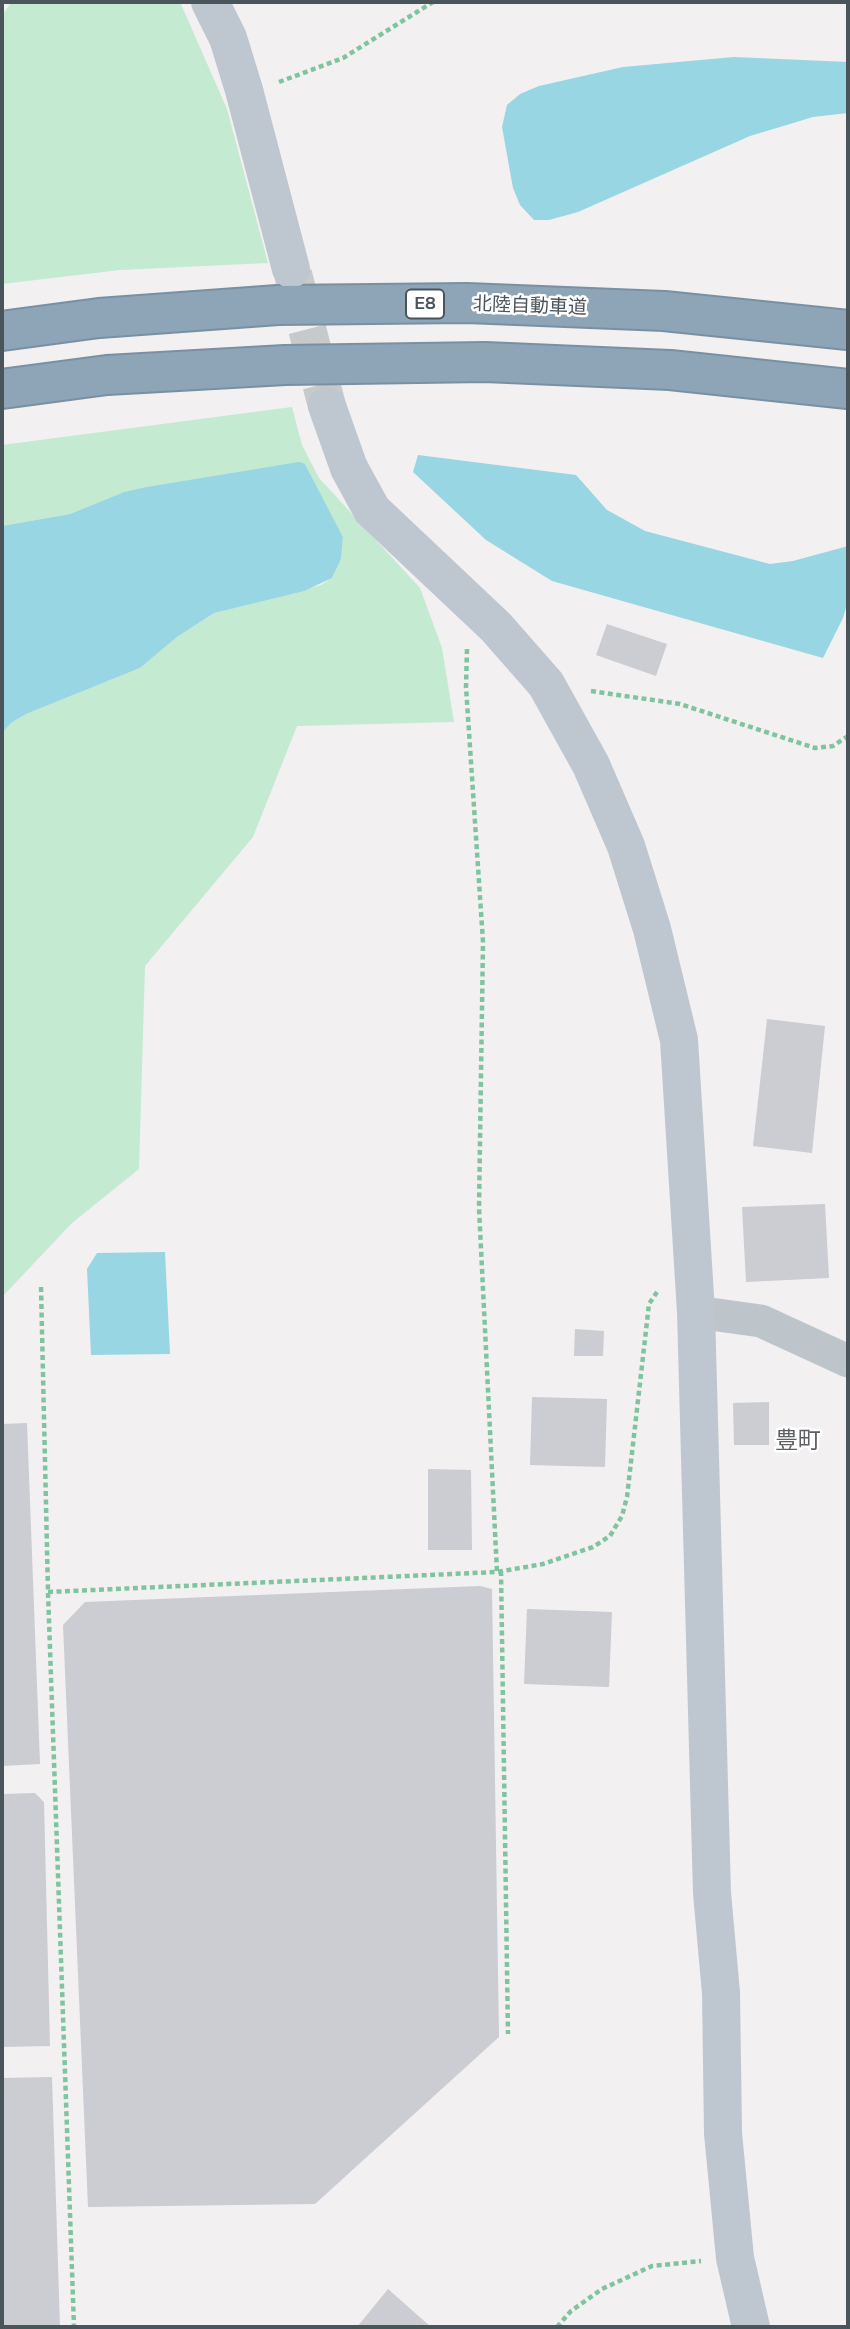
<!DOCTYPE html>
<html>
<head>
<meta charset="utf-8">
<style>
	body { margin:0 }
	#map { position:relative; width:850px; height:2329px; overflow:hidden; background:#f2f0f0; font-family:Mulish,sans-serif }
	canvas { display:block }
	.frame { position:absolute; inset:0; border:4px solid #4a545b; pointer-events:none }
</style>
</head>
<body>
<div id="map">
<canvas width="850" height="2329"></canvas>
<div class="frame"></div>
</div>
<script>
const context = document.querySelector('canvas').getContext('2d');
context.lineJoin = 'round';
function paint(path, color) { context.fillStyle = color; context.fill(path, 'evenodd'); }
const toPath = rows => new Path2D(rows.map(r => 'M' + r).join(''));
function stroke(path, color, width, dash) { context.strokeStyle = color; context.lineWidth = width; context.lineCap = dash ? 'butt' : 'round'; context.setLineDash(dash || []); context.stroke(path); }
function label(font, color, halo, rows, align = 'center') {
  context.font = font + ' Mulish,"Noto Sans JP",sans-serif'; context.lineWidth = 5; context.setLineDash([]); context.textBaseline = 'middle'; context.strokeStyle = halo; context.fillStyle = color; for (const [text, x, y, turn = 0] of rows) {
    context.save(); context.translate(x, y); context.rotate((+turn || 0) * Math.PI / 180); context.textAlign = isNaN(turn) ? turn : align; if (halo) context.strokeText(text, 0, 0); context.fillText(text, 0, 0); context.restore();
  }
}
paint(toPath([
	[11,2,180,2,227,109,268,263,120,270,2,284,2,16],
	[292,407,302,445,319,478,420,588,442,648,454,722,297,726,253,837,145,966,139,1169,72,1223,2,1297,2,733,11,723,26,714,140,668,177,637,214,613,321,585,332,578,341,559,343,537,305,464,124,492,70,514,2,526,2,445]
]), '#c4ead1');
paint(toPath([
	[734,57,848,62,848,113,813,117,750,136,578,212,549,220,534,220,520,205,513,188,502,127,507,105,520,94,539,86,623,67],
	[418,455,576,475,607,510,645,531,770,564,793,561,848,546,848,600,843,618,823,658,552,581,486,540,413,472],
	[299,462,305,464,343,537,341,559,332,578,304,591,214,613,177,637,140,668,26,714,11,723,2,733,2,526,70,514,124,492,147,487],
	[165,1252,170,1354,91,1355,87,1269,97,1253]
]), '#97d6e2');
paint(toPath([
	[607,624,667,644,656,676,596,655],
	[767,1019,825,1026,812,1153,753,1146],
	[825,1204,829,1278,746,1282,742,1207],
	[575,1329,604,1331,603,1356,574,1356],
	[532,1397,607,1399,605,1467,530,1465],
	[769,1402,769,1445,734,1445,733,1403],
	[27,1423,40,1764,2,1766,2,1424],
	[428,1469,471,1470,472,1550,428,1550],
	[480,1586,492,1589,499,2037,315,2204,88,2207,63,1625,85,1602],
	[527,1609,612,1612,609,1687,524,1684],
	[35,1793,44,1802,50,2046,2,2047,2,1794],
	[52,2077,60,2327,2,2327,2,2078],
	[388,2289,431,2327,357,2327]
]), '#cbcdd2');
stroke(toPath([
	[293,274,327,406]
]), '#c8c9cb', 38, [38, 19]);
const highway = toPath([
	[2,331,99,318,278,305,467,303,664,311,848,330],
	[2,389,107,375,285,365,485,362,670,370,848,389]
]);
stroke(highway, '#7990a4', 42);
stroke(toPath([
	[279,82,343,58,433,2],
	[467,649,466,687,483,942,479,1208,497,1572],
	[591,691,680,704,815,748,833,746,848,736],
	[41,1287,48,1592,74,2327],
	[501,1571,508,2034],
	[48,1592,497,1572,543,1564,593,1547,610,1536,622,1516,627,1497,649,1304,657,1292],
	[557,2327,571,2311,602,2289,652,2266,701,2261]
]), '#80c49f', 4.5, [5, 3.5]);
stroke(toPath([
	[696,1312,761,1321,848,1361]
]), '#bdc5cb', 33);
stroke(toPath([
	[210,2,228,38,244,90,291,269],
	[327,406,349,468,372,510,496,627,546,684,591,765,626,846,652,929,679,1040,696,1312,712,1893,721,1993,723,2133,735,2258,751,2327]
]), '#bec7cf', 38);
stroke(highway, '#8ea5b8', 38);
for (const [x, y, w] of [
	[425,304,38]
]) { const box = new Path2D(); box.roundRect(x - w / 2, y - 14.5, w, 29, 5); context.fillStyle = '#fff'; context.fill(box); stroke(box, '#4a545b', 2); }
label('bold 18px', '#4a545b', null, [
	["E8",425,304]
]);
label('19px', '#4a545b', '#fff', [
	["北陸自動車道",530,306,2]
]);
label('23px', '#5d6164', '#fff', [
	["豊町",798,1441]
]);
</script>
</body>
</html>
